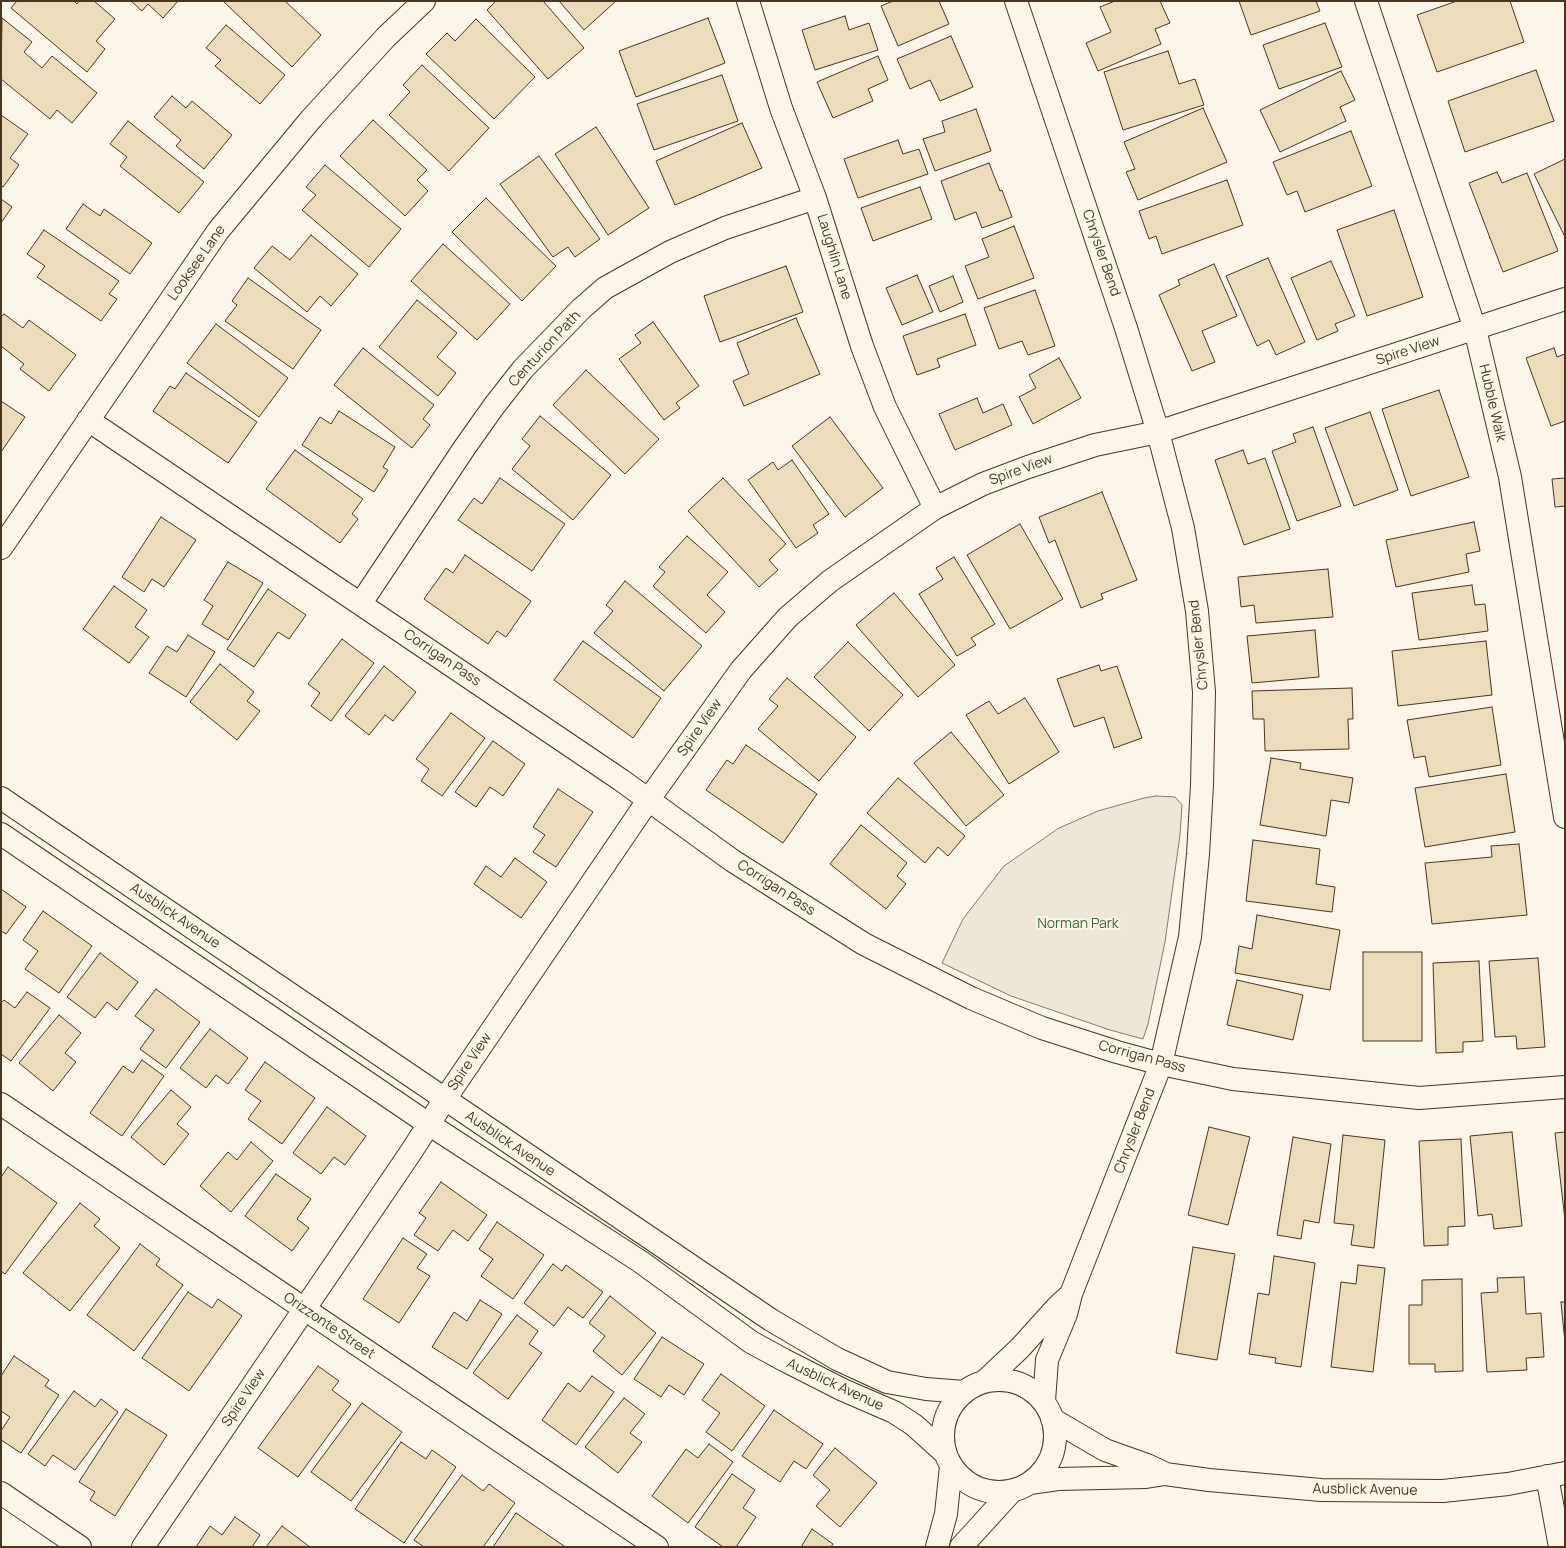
<!DOCTYPE html>
<html>
<head>
<meta charset="utf-8">
<style>
	body { margin:0 }
	#map { position:relative; width:1566px; height:1548px; overflow:hidden; background:#fbf6e9; font-family:Manrope,sans-serif }
	canvas { display:block }
	.frame { position:absolute; inset:0; border:2px solid #4a3520; pointer-events:none }
</style>
</head>
<body>
<div id="map">
<canvas width="1566" height="1548"></canvas>
<div class="frame"></div>
</div>
<script>
const context = document.querySelector('canvas').getContext('2d');
context.lineJoin = 'round';
function paint(path, color) { context.fillStyle = color; context.fill(path, 'evenodd'); }
const toPath = rows => new Path2D(rows.map(r => 'M' + r).join(''));
function stroke(path, color, width, dash) { context.strokeStyle = color; context.lineWidth = width; context.lineCap = dash ? 'butt' : 'round'; context.setLineDash(dash || []); context.stroke(path); }
function label(font, color, halo, rows, align = 'center') {
  context.font = font + ' Manrope,sans-serif'; context.lineWidth = 4; context.setLineDash([]); context.textBaseline = 'middle'; context.strokeStyle = halo; context.fillStyle = color; for (const [text, x, y, turn = 0] of rows) {
    context.save(); context.translate(x, y); context.rotate((+turn || 0) * Math.PI / 180); context.textAlign = isNaN(turn) ? turn : align; if (halo) context.strokeText(text, 0, 0); context.fillText(text, 0, 0); context.restore();
  }
}
const green = toPath([
	[1156,796,1175,797,1182,805,1180,835,1165,942,1148,1024,1143,1039,1110,1030,1011,996,942,963,963,919,1004,866,1059,828,1098,811,1144,798,1156,796]
]);
paint(green, '#ede6d9');
stroke(green, '#887966', 1);
const building = toPath([
	[17,1,74,1,77,4,79,1,94,1,115,19,96,41,105,49,87,72,11,8,17,1],
	[131,1,178,1,163,18,148,4,142,11,131,1],
	[223,1,285,1,321,35,292,67,223,1],
	[496,1,543,1,584,48,548,79,487,10,496,1],
	[559,1,616,1,584,30,559,1],
	[893,1,939,1,949,24,898,46,881,6,893,1],
	[1115,1,1160,1,1170,23,1155,29,1161,44,1098,71,1086,43,1111,32,1100,7,1115,1],
	[1239,1,1316,1,1320,11,1251,35,1239,1],
	[1457,1,1510,1,1524,42,1437,72,1417,15,1457,1],
	[845,16,849,30,869,23,878,50,815,70,802,30,845,16],
	[2,18,32,42,24,52,42,68,52,56,97,93,72,123,57,110,50,119,1,79,2,18],
	[708,18,725,63,636,97,619,51,708,18],
	[476,19,535,77,494,119,426,54,447,33,455,41,476,19],
	[1325,23,1342,67,1279,89,1263,45,1325,23],
	[226,25,285,75,260,104,215,66,221,60,206,48,226,25],
	[951,36,973,87,940,101,930,80,910,89,897,59,951,36],
	[1168,51,1179,84,1195,79,1204,105,1123,130,1104,72,1168,51],
	[878,56,888,80,868,89,873,101,833,118,817,82,878,56],
	[422,65,489,128,449,171,389,115,410,92,403,85,422,65],
	[1536,70,1554,121,1465,152,1448,101,1536,70],
	[1341,71,1355,100,1340,107,1346,121,1280,152,1260,110,1341,71],
	[722,75,738,121,654,150,637,104,722,75],
	[172,96,186,108,192,101,232,135,204,169,176,146,181,140,154,117,172,96],
	[1203,108,1227,162,1138,200,1126,172,1135,169,1124,142,1203,108],
	[976,109,991,151,935,171,923,139,945,132,942,121,976,109],
	[1,115,28,134,10,158,19,165,3,187,1,186,1,115],
	[373,120,427,170,417,180,428,191,405,216,340,156,373,120],
	[128,121,204,182,179,213,120,166,127,157,110,144,128,121],
	[742,123,762,168,675,205,656,161,742,123],
	[596,127,649,208,608,235,555,154,596,127],
	[1351,131,1372,186,1305,212,1297,191,1287,195,1273,162,1351,131],
	[898,140,903,154,919,149,928,174,858,198,844,159,898,140],
	[539,156,600,239,575,257,568,247,553,257,500,184,539,156],
	[1565,159,1565,237,1534,174,1565,159],
	[989,163,1000,191,1002,190,1012,217,982,228,976,212,955,220,941,181,989,163],
	[325,165,401,229,369,267,302,210,316,195,306,187,325,165],
	[1497,172,1502,183,1527,173,1558,251,1503,272,1469,183,1497,172],
	[1227,180,1243,225,1162,254,1156,236,1149,239,1139,211,1227,180],
	[920,187,932,219,873,241,861,208,920,187],
	[486,198,556,266,522,301,452,232,486,198],
	[1,199,12,207,1,223,1,199],
	[83,204,100,216,104,209,152,243,130,274,66,229,83,204],
	[1394,210,1423,297,1367,316,1337,230,1394,210],
	[1014,226,1034,278,978,299,965,266,989,257,982,239,1014,226],
	[44,230,119,281,109,294,117,299,101,321,37,277,45,266,27,254,44,230],
	[311,235,358,274,331,306,320,296,307,312,254,268,272,246,290,260,311,235],
	[443,244,510,304,477,340,411,281,443,244],
	[1268,258,1305,342,1276,355,1269,340,1257,346,1226,276,1268,258],
	[1331,261,1355,316,1335,324,1338,331,1317,340,1291,278,1331,261],
	[1214,264,1237,316,1202,331,1215,362,1192,371,1159,295,1180,285,1178,280,1214,264],
	[786,266,803,312,720,342,704,296,786,266],
	[917,275,933,312,902,325,886,288,917,275],
	[953,276,963,302,940,312,929,286,953,276],
	[248,278,321,330,293,369,225,321,237,305,232,301,248,278],
	[1035,290,1055,346,1028,355,1022,341,999,349,984,308,1035,290],
	[417,300,457,333,437,357,456,373,438,396,379,347,417,300],
	[4,314,23,328,29,320,76,355,49,391,20,369,24,364,1,346,1,317,4,314],
	[965,314,976,345,937,359,940,367,917,375,903,336,965,314],
	[796,318,820,374,744,406,733,381,749,374,737,343,796,318],
	[653,322,699,386,676,403,680,408,664,420,619,359,641,343,635,335,653,322],
	[216,324,288,378,259,417,187,363,216,324],
	[363,348,434,405,423,419,430,425,412,448,334,385,363,348],
	[1554,348,1557,357,1565,354,1565,421,1551,426,1526,358,1554,348],
	[1059,358,1081,398,1033,424,1019,397,1036,388,1029,375,1059,358],
	[586,370,659,439,625,474,553,405,586,370],
	[186,373,257,422,228,463,153,411,170,386,175,389,186,373],
	[1439,390,1469,477,1411,496,1382,409,1439,390],
	[977,398,983,413,1003,404,1012,425,955,450,939,414,977,398],
	[1,401,25,417,1,452,1,401],
	[339,411,395,447,383,467,388,470,374,492,302,445,320,417,331,424,339,411],
	[1370,412,1398,490,1354,506,1325,428,1370,412],
	[540,416,611,475,573,520,512,469,530,446,522,439,540,416],
	[830,417,883,488,845,517,792,446,830,417],
	[1313,427,1341,506,1297,521,1272,451,1296,442,1293,434,1313,427],
	[295,450,363,499,352,514,358,519,340,543,266,489,295,450],
	[1243,450,1248,464,1265,458,1290,529,1244,545,1215,460,1243,450],
	[792,460,829,514,813,525,818,533,796,548,748,480,773,462,778,470,792,460],
	[500,478,565,524,532,571,458,520,474,498,482,504,500,478],
	[723,478,786,544,769,560,778,570,759,587,688,511,723,478],
	[1565,478,1565,506,1555,507,1552,479,1565,478],
	[1102,492,1137,580,1101,594,1103,599,1081,608,1055,540,1049,543,1039,517,1102,492],
	[161,517,196,540,164,587,152,579,144,592,122,577,161,517],
	[1474,522,1480,551,1466,554,1469,572,1396,587,1386,540,1474,522],
	[1020,524,1063,599,1010,629,967,555,1020,524],
	[687,536,728,572,707,595,725,612,706,633,653,586,665,572,659,567,687,536],
	[465,555,531,601,506,637,497,631,488,644,424,599,446,568,453,573,465,555],
	[954,557,995,624,971,638,976,645,957,656,919,594,943,579,936,568,954,557],
	[228,562,263,583,228,640,202,624,213,606,204,600,228,562],
	[1328,569,1333,617,1256,623,1254,605,1241,607,1238,577,1328,569],
	[625,581,702,646,664,691,594,633,613,611,606,605,625,581],
	[1472,585,1475,605,1485,604,1488,631,1419,640,1412,593,1472,585],
	[114,586,147,610,135,627,149,637,129,663,83,629,114,586],
	[268,589,306,615,289,639,278,632,254,667,227,649,268,589],
	[894,593,955,665,918,697,856,625,894,593],
	[1315,630,1319,677,1252,683,1247,636,1315,630],
	[188,635,215,652,186,697,149,673,167,646,177,652,188,635],
	[342,639,374,663,331,721,311,706,320,693,308,684,342,639],
	[583,641,661,698,633,738,554,680,583,641],
	[1486,641,1492,695,1398,706,1392,651,1486,641],
	[848,642,903,695,869,731,814,677,848,642],
	[220,664,254,692,247,701,260,711,237,740,190,702,220,664],
	[1099,665,1101,671,1117,666,1142,738,1114,748,1104,717,1074,727,1057,679,1099,665],
	[384,666,416,692,393,721,385,715,369,735,345,716,384,666],
	[787,678,856,737,819,781,758,729,778,706,769,699,787,678],
	[1352,688,1353,719,1348,719,1349,749,1265,751,1264,719,1253,719,1252,691,1352,688],
	[1025,698,1059,752,1009,784,966,715,989,701,998,714,1025,698],
	[1492,707,1501,765,1429,777,1425,756,1414,758,1407,720,1492,707],
	[451,713,485,738,442,796,421,781,429,769,416,759,451,713],
	[951,732,1004,795,966,826,914,763,951,732],
	[493,741,525,764,503,796,490,787,476,807,455,792,493,741],
	[746,745,817,794,783,843,706,790,727,760,733,764,746,745],
	[1271,758,1301,763,1300,769,1353,778,1349,803,1331,800,1326,836,1260,825,1271,758],
	[1506,774,1515,832,1425,847,1415,788,1506,774],
	[898,778,965,836,948,856,938,847,925,863,867,813,898,778],
	[558,789,593,812,556,867,533,852,545,835,533,827,558,789],
	[861,825,907,863,897,876,906,884,886,909,830,864,861,825],
	[1253,840,1320,849,1316,884,1335,887,1332,912,1246,901,1253,840],
	[1519,844,1527,915,1432,924,1425,863,1492,857,1491,846,1519,844],
	[515,858,547,882,521,918,474,884,486,866,501,877,515,858],
	[1,889,26,907,6,934,1,931,1,889],
	[43,911,92,946,59,993,25,969,38,951,23,940,43,911],
	[1257,915,1340,930,1330,990,1235,973,1239,946,1252,949,1257,915],
	[1363,952,1422,952,1422,1041,1363,1041,1363,952],
	[100,953,138,982,117,1010,107,1002,95,1018,67,997,100,953],
	[1538,958,1545,1047,1517,1049,1516,1036,1495,1037,1489,961,1538,958],
	[1479,961,1483,1041,1463,1042,1463,1052,1436,1053,1433,963,1479,961],
	[1237,980,1303,995,1293,1040,1227,1025,1237,980],
	[156,989,200,1022,166,1068,140,1049,154,1030,135,1016,156,989],
	[27,992,50,1008,11,1061,1,1054,1,1003,4,1000,15,1008,27,992],
	[59,1015,81,1033,65,1053,76,1062,53,1091,19,1063,59,1015],
	[210,1029,248,1058,228,1084,216,1075,206,1088,180,1068,210,1029],
	[142,1060,164,1076,122,1136,90,1113,123,1066,133,1073,142,1060],
	[265,1062,315,1098,282,1144,248,1119,261,1101,245,1090,265,1062],
	[171,1090,191,1107,177,1124,189,1134,164,1165,131,1137,171,1090],
	[327,1107,366,1136,345,1165,334,1157,321,1174,293,1153,327,1107],
	[1209,1127,1250,1137,1228,1225,1188,1215,1209,1127],
	[1512,1132,1522,1226,1494,1229,1492,1214,1478,1216,1470,1136,1512,1132],
	[1565,1132,1565,1220,1555,1133,1565,1132],
	[1343,1135,1385,1140,1374,1248,1351,1245,1354,1225,1334,1223,1343,1135],
	[1293,1137,1331,1144,1319,1223,1304,1220,1301,1239,1277,1235,1293,1137],
	[1461,1139,1465,1226,1448,1227,1448,1245,1424,1246,1419,1141,1461,1139],
	[251,1142,273,1161,231,1212,200,1186,228,1152,237,1160,251,1142],
	[8,1167,57,1203,5,1274,1,1271,1,1177,8,1167],
	[276,1174,311,1199,297,1219,309,1228,292,1251,245,1216,276,1174],
	[441,1182,487,1215,468,1241,453,1230,438,1251,414,1235,426,1218,419,1213,441,1182],
	[80,1203,100,1219,94,1226,120,1248,70,1311,23,1273,80,1203],
	[497,1222,544,1255,513,1299,481,1276,493,1259,479,1249,497,1222],
	[403,1238,427,1254,417,1268,430,1276,399,1323,363,1299,403,1238],
	[140,1244,160,1259,156,1265,183,1285,134,1351,87,1315,140,1244],
	[1193,1247,1235,1254,1217,1360,1176,1353,1193,1247],
	[1274,1256,1315,1263,1301,1367,1275,1363,1276,1358,1249,1354,1258,1293,1269,1295,1274,1256],
	[553,1264,562,1271,566,1265,603,1292,583,1318,568,1307,554,1326,524,1303,553,1264],
	[1358,1265,1385,1268,1373,1372,1331,1367,1341,1282,1356,1284,1358,1265],
	[1524,1277,1526,1314,1541,1313,1544,1357,1526,1358,1527,1370,1487,1372,1481,1293,1498,1292,1497,1278,1524,1277],
	[1462,1279,1463,1371,1435,1372,1435,1364,1409,1364,1409,1305,1422,1305,1422,1280,1462,1279],
	[188,1292,212,1308,218,1299,242,1316,189,1391,142,1358,188,1292],
	[610,1296,656,1333,622,1375,593,1351,605,1336,589,1323,610,1296],
	[480,1300,502,1314,467,1369,432,1347,454,1312,467,1321,480,1300],
	[1561,1302,1565,1302,1565,1343,1561,1302],
	[517,1315,538,1331,529,1344,542,1353,508,1399,473,1373,517,1315],
	[662,1337,704,1364,684,1395,669,1385,661,1397,634,1379,662,1337],
	[14,1356,49,1380,45,1386,59,1395,21,1453,1,1440,1,1431,10,1417,1,1411,1,1376,14,1356],
	[318,1366,339,1381,332,1390,351,1404,298,1477,258,1448,318,1366],
	[721,1374,765,1406,732,1451,706,1432,720,1413,702,1400,721,1374],
	[592,1376,614,1392,576,1445,542,1420,568,1383,580,1392,592,1376],
	[74,1391,95,1407,101,1399,118,1412,75,1470,53,1455,45,1466,28,1454,74,1391],
	[624,1398,645,1414,630,1433,642,1442,618,1473,585,1447,624,1398],
	[362,1403,402,1432,351,1501,311,1472,362,1403],
	[126,1409,167,1435,115,1516,90,1500,95,1492,79,1482,126,1409],
	[774,1410,823,1444,806,1469,794,1461,780,1482,742,1456,774,1410],
	[401,1442,426,1459,432,1450,456,1467,404,1543,355,1509,401,1442],
	[709,1444,733,1462,688,1523,652,1496,686,1449,698,1458,709,1444],
	[835,1448,877,1483,840,1527,816,1506,830,1490,813,1475,835,1448],
	[732,1474,755,1490,743,1508,756,1517,736,1547,723,1547,695,1527,732,1474],
	[462,1475,483,1491,489,1484,515,1503,483,1547,424,1547,414,1540,462,1475],
	[516,1513,564,1546,563,1547,493,1547,516,1513],
	[235,1517,260,1535,252,1547,196,1547,210,1526,222,1535,235,1517],
	[282,1526,310,1547,266,1547,282,1526],
	[812,1529,833,1544,831,1547,801,1547,812,1529]
]);
paint(building, '#ecdcbc');
stroke(building, '#4a3520', 1);
const street = toPath([
	[748,1,781,108,815,198,862,346,885,407,935,508],
	[1016,1,1126,328,1158,432,1183,528,1197,611,1204,692,1202,785,1198,854,1190,937,1161,1064,1071,1294,1066,1314,1047,1360,1044,1401],
	[1366,1,1475,329,1510,477,1565,817],
	[88,420,621,780,733,861,864,944,971,998,1042,1028,1117,1052,1161,1064,1233,1079,1419,1098,1565,1087],
	[1,548,218,231,311,119,386,37,424,1],
	[361,603,465,447,494,406,523,369,581,309,605,288,670,252,725,228,815,198],
	[1,798,771,1320,837,1359,887,1382,926,1389,964,1392],
	[1,834,430,1125,641,1262,751,1342,784,1360,843,1390,894,1412,914,1425,945,1453],
	[1,1104,657,1547],
	'943 1436a56 56 0 1 1 112 0a56 56 0 1 1-112 0Z',
	[985,1381,1020,1348,1057,1307,1070,1295],
	[1052,1419,1105,1450,1147,1465,1164,1473],
	[1547,1476,1560,1547],
	[1030,1483,1058,1479,1146,1477,1165,1474,1209,1480,1321,1490,1443,1491,1508,1484,1565,1473],
	[1,1493,80,1547],
	[143,1547,411,1152,445,1099,649,799,741,670,788,617,830,581,935,508,983,484,1028,467,1095,445,1158,432,1565,299],
	[937,1547,946,1514,951,1466],
	[961,1547,1012,1491]
]);
stroke(street, '#4a3520', 24);
stroke(street, '#fbf6e9', 22);
label('14px', '#4a3520', '#fbf6e9', [
	["Chrysler Bend",1101,253,71],
	["Laughlin Lane",834,257,73],
	["Looksee Lane",197,263,-55],
	["Centurion Path",545,349,-47],
	["Spire View",1408,351,-18],
	["Hubble Walk",1492,403,77],
	["Spire View",1021,470,-20],
	["Chrysler Bend",1199,645,-96],
	["Corrigan Pass",442,658,34],
	["Spire View",700,728,-55],
	["Corrigan Pass",776,888,33],
	["Ausblick Avenue",175,916,34],
	["Corrigan Pass",1142,1057,15],
	["Spire View",470,1062,-56],
	["Chrysler Bend",1135,1131,-69],
	["Ausblick Avenue",510,1144,34],
	["Orizzonte Street",329,1326,34],
	["Ausblick Avenue",835,1385,25],
	["Spire View",244,1398,-56],
	["Ausblick Avenue",1365,1490,1]
]);
label('14px', '#436837', '#fbf6e9', [
	["Norman Park",1078,924]
]);
</script>
</body>
</html>
